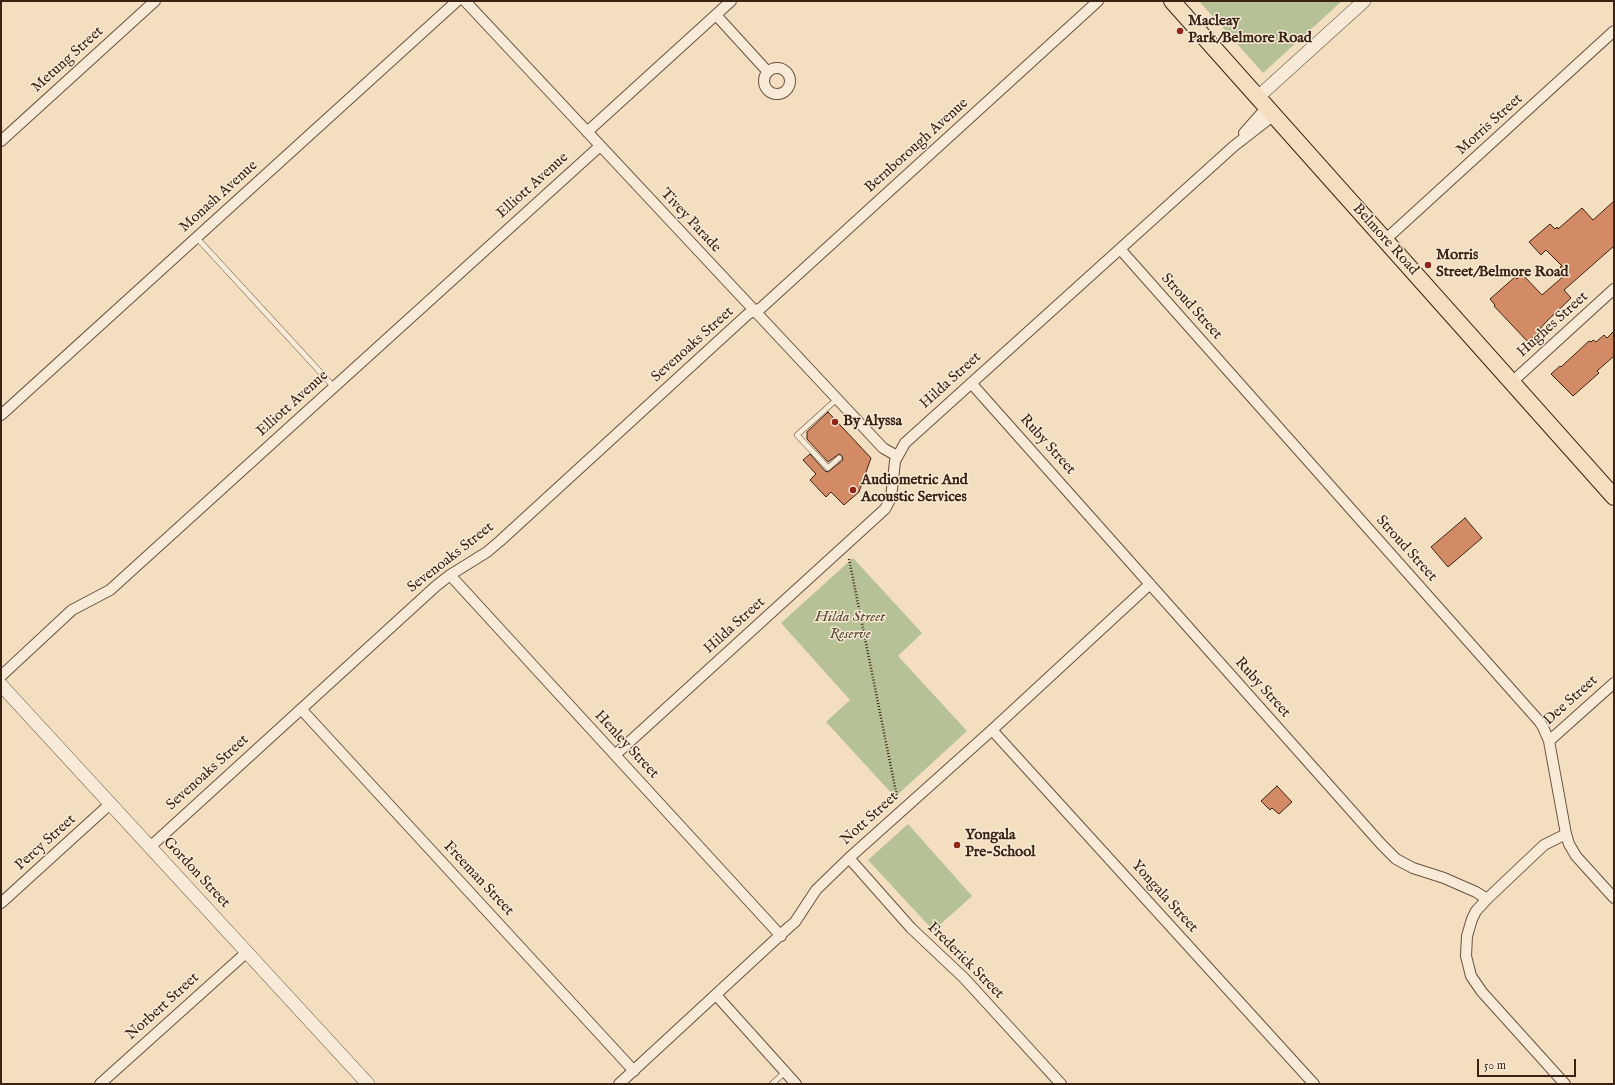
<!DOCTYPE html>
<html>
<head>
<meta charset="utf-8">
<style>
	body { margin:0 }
	#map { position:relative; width:1615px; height:1085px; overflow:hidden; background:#f3dec0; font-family:"IM FELL English",serif }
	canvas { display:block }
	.frame { position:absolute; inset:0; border:2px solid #3b2314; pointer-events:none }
	.scale { position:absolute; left:1477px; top:1059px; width:99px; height:18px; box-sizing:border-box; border:2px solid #3b2314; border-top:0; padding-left:5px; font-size:12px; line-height:14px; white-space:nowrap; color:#3b2314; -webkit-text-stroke:3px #f7ead6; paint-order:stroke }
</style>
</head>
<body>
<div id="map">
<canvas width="1615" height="1085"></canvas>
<div class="frame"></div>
<div class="scale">50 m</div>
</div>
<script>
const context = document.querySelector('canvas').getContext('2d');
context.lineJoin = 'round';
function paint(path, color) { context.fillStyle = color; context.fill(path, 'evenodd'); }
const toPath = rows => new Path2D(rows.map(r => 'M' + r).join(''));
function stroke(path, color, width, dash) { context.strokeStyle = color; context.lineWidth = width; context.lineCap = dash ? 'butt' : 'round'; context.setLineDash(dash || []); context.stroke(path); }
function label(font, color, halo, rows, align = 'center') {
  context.font = font + ' "IM FELL English",serif'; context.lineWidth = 3; context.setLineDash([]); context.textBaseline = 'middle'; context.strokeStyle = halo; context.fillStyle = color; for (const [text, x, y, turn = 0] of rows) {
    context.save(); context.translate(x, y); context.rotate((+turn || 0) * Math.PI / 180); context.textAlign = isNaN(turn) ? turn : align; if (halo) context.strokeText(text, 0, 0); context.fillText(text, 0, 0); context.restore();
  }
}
paint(toPath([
	[1199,1,1342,1,1263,73],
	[853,558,922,633,898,656,967,731,895,797,826,722,850,700,781,623],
	[908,824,972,896,934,930,930,927,868,860]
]), '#b6c296');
const building = toPath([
	[1614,201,1614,246,1564,290,1571,298,1546,322,1539,330,1539,331,1528,342,1494,306,1495,305,1490,299,1515,277,1517,279,1522,274,1542,295,1566,274,1560,267,1562,266,1546,250,1541,255,1529,242,1550,224,1555,229,1557,227,1558,229,1582,208,1593,220,1614,201],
	[1614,331,1614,356,1597,371,1599,373,1573,396,1551,374,1560,366,1561,367,1589,341,1591,342,1593,340,1596,342,1604,335,1607,338,1614,331],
	[828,412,871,458,859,492,844,505,831,492,826,497,810,480,816,474,803,460,810,454,825,471,828,472,843,460,842,456,839,454,828,462,807,439,807,432,828,412],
	[1465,518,1482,538,1448,567,1431,547,1465,518],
	[1277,786,1292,802,1279,814,1272,808,1270,810,1261,801,1277,786]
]);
paint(building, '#d28b65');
stroke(building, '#3b2314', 1);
const service = toPath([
	[196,237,334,387],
	[837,399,797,435,828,468,839,458],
	[772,1084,785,1072]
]);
const minor = toPath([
	[465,1,883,448,897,456],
	[716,15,768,72],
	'764 81a13 13 0 1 1 26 0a13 13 0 1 1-26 0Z',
	[587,132,731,1],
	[1244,133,1267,107],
	[1,141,155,1],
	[1385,240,1614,31],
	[1120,249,1539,721,1543,727,1549,741,1566,834,1569,844,1576,856,1614,898],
	[1512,382,1614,289],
	[971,383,1382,845,1396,859,1413,868,1444,878,1476,892,1487,899,1544,845,1566,834],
	[1,415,457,1],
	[450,575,781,936],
	[1,676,72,610,110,590,600,146],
	[301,709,634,1071],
	[992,730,1314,1084],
	[1549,741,1614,683],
	[615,755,885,509,891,498,895,461,905,443,1234,146,1274,115],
	[150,847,436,586,450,575,487,552,500,541,748,314,761,308,1098,1],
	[849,858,911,928,964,978,1061,1084],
	[1487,899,1476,911,1472,919,1467,936,1466,956,1471,976,1482,992,1565,1084],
	[1,903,110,804],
	[716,995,796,1084],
	[100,1084,247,952],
	[619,1084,789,927,795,922,816,890,849,858,992,730,1150,584]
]);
const tertiary = toPath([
	[1258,97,1364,1],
	[1,685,368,1084]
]);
const primary = toPath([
	[1172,1,1614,497]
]);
stroke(service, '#69523f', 6);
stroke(minor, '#69523f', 12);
stroke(tertiary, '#69523f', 14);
stroke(primary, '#3b2314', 18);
stroke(toPath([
	[849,559,897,797]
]), '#3b2314', 2.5, [1, 2]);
stroke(service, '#f7ead6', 5);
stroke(minor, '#f7ead6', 10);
stroke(tertiary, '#f7ead6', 13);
stroke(primary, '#f3dec0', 16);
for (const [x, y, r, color] of [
	[1180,31,4,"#8f2418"],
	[1428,265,4,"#8f2418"],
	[835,422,4,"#8f2418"],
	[853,490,4,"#8f2418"],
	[957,845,4,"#8f2418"]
]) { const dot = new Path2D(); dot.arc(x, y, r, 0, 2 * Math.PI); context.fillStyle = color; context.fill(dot); stroke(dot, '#f7ead6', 1.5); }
label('bold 15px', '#3b2314', '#f7ead6', [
	["Macleay",1188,22],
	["Park/Belmore Road",1188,39],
	["Morris",1436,256],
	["Street/Belmore Road",1436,273],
	["By Alyssa",843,422],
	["Audiometric And",861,481],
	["Acoustic Services",861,498],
	["Yongala",965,836],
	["Pre-School",965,853]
], 'left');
label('15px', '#3b2314', '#f7ead6', [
	["Metung Street",68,60,-42],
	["Morris Street",1490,125,-42],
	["Bernborough Avenue",917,146,-42],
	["Elliott Avenue",533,186,-42],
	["Monash Avenue",219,197,-42],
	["Tivey Parade",690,221,47],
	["Belmore Road",1385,240,48],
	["Stroud Street",1191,307,48],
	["Hughes Street",1553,325,-42],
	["Sevenoaks Street",693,345,-42],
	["Hilda Street",951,381,-42],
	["Elliott Avenue",293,404,-42],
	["Ruby Street",1047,445,48],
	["Stroud Street",1406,549,48],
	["Sevenoaks Street",451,558,-38],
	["Hilda Street",735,626,-42],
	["Ruby Street",1262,688,48],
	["Dee Street",1571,701,-42],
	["Henley Street",626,745,47],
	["Sevenoaks Street",208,773,-42],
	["Nott Street",870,819,-42],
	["Percy Street",46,843,-42],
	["Gordon Street",196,873,47],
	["Freeman Street",478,879,47],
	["Yongala Street",1164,897,48],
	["Frederick Street",965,961,45],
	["Norbert Street",163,1007,-42]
]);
label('italic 15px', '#5a4b34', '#f7ead6', [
	["Hilda Street",850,618],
	["Reserve",850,635]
]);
</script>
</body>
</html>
